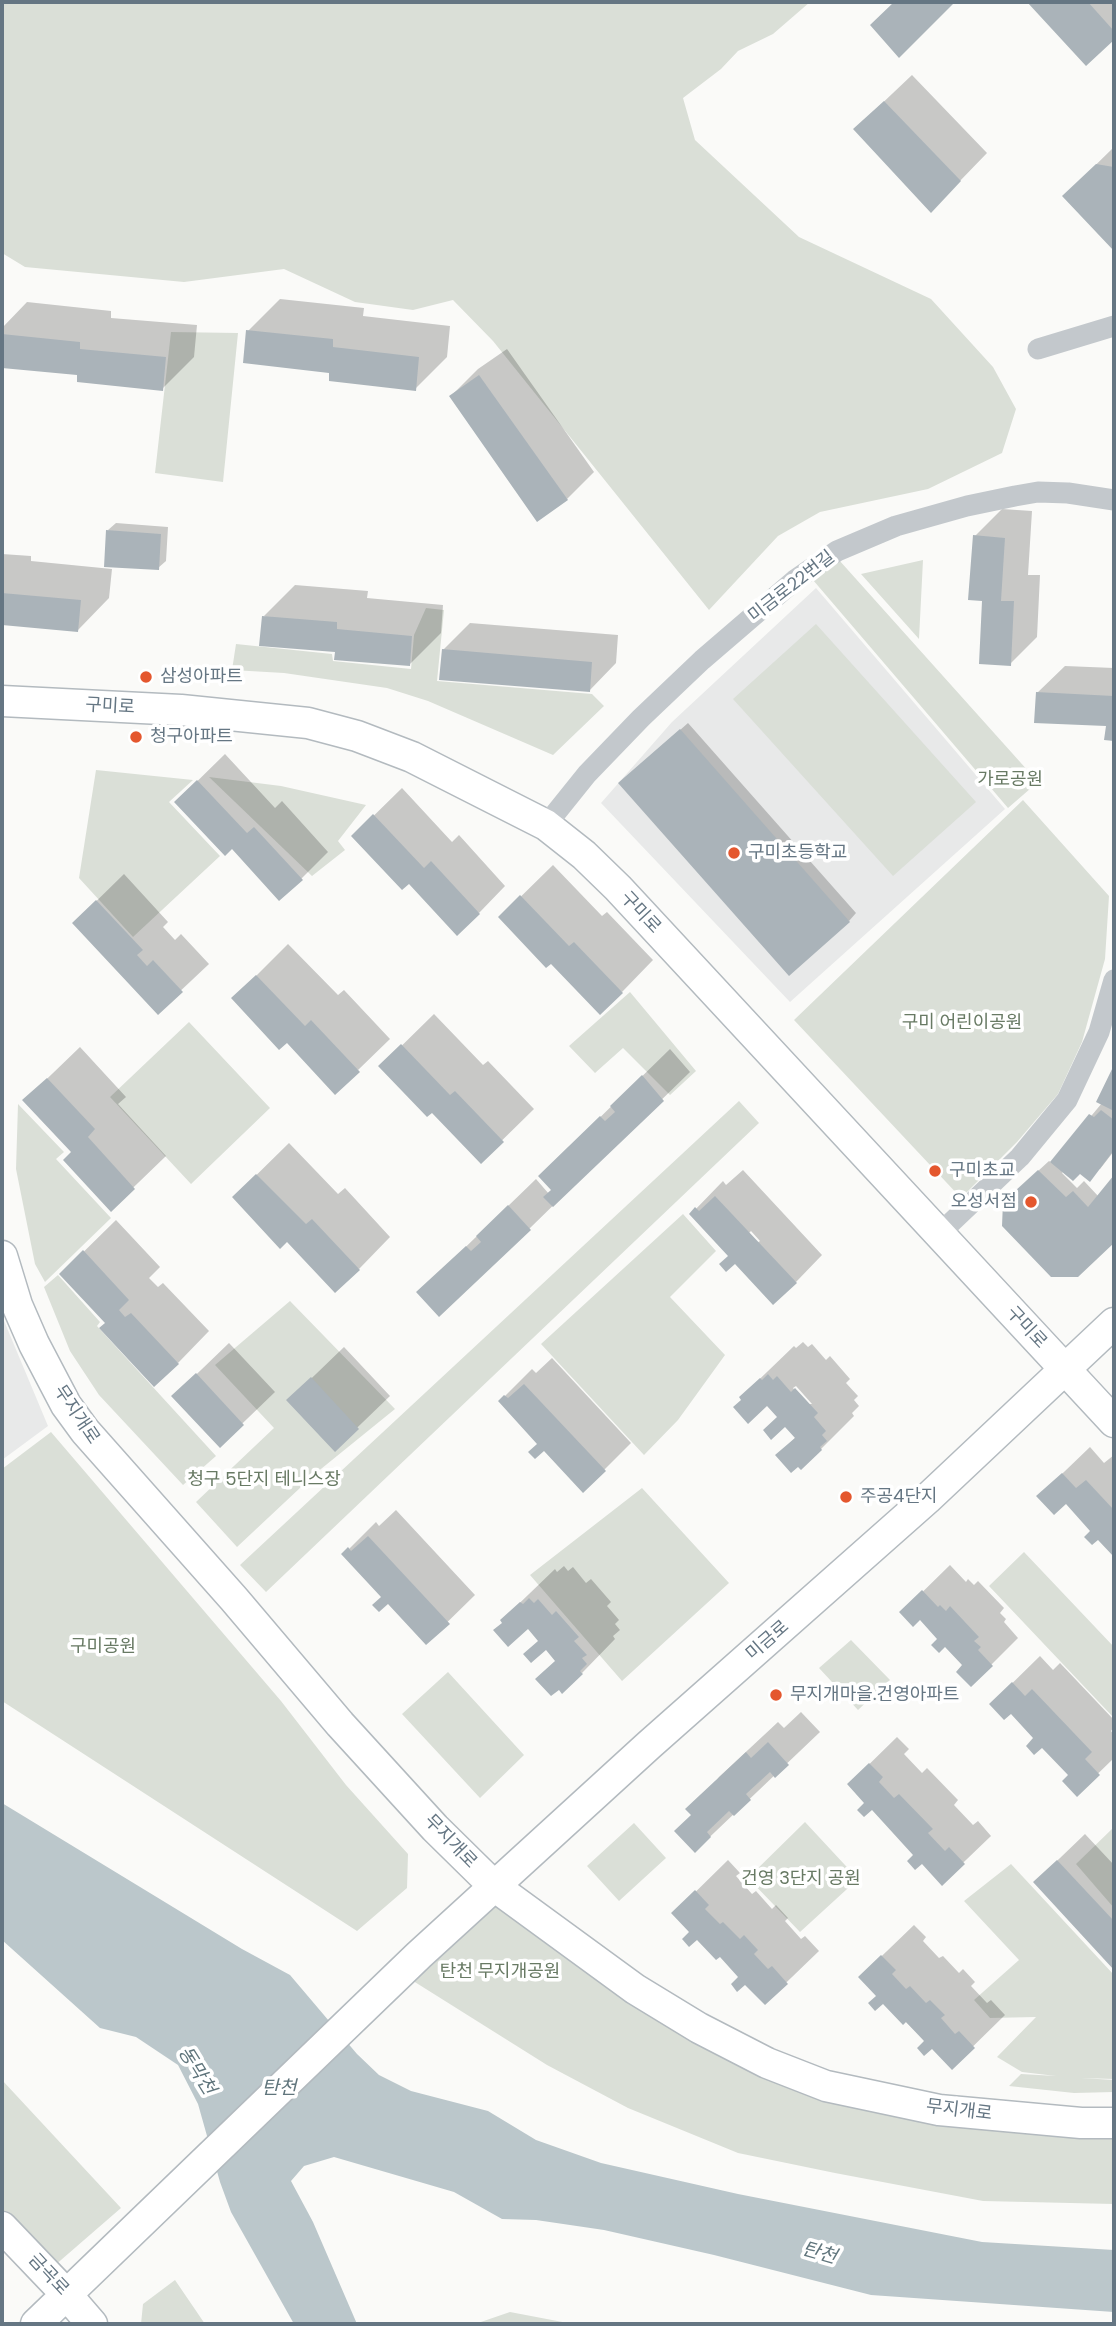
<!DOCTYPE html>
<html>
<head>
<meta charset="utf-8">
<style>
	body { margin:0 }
	#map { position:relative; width:1116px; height:2326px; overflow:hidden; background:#fafaf8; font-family:Poppins,sans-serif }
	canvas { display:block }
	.frame { position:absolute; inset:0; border:4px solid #657683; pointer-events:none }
</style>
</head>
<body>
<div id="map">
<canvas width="1116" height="2326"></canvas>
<div class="frame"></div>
</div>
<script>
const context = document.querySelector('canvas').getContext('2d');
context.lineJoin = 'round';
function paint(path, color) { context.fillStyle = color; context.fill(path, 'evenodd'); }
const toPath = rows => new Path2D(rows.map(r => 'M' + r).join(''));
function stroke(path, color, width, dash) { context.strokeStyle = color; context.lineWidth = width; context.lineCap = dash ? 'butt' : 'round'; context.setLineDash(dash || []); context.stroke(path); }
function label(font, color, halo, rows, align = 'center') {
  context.font = font + ' Poppins,"Noto Sans KR",sans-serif'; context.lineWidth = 7; context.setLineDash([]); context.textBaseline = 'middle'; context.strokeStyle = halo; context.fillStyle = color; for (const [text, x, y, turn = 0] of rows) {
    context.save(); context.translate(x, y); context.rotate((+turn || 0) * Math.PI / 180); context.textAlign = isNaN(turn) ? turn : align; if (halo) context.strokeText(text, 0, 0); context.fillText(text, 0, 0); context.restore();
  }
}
paint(toPath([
	[816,588,1005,809,790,1002,601,803,672,722],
	[2,1316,48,1426,2,1460]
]), '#e8e9e9');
paint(toPath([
	[2,2,810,2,773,34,738,51,721,69,683,98,695,140,799,237,931,299,993,367,1016,409,1002,453,928,489,820,512,778,536,709,610,493,341,453,300,413,310,355,302,284,269,184,282,25,267,2,253],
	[171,332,238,333,223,482,155,473],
	[839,560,1038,782,1008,808,813,580],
	[923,560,919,639,861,574],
	[426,608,444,610,437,681,592,694,604,706,553,755,428,701,387,688,284,673,232,670,236,644,332,654,333,661,411,669,414,635],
	[816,624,976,802,893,876,733,699],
	[96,770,193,780,169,802,220,856,133,937,79,878],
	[209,777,281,786,366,805,338,841,345,850,312,876],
	[1023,800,1109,896,1105,959,1082,1042,1058,1094,1017,1142,961,1198,794,1020],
	[630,992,696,1071,670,1095,623,1048,595,1073,569,1046],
	[189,1022,270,1108,191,1184,110,1097],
	[739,1101,759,1123,266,1592,240,1565],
	[18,1104,64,1152,56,1159,111,1218,45,1282,35,1264,16,1169],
	[683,1214,716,1251,670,1297,725,1355,678,1420,644,1455,541,1344],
	[58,1275,100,1322,97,1326,216,1456,183,1485,99,1395,70,1351,44,1287],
	[290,1301,395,1409,316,1473,237,1547,196,1502,274,1428,215,1365],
	[51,1432,281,1701,346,1785,408,1854,407,1888,357,1931,2,1701,2,1469],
	[642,1488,729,1583,622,1681,530,1575],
	[1024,1552,1114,1647,1114,1718,989,1586],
	[851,1640,890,1680,858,1710,819,1668],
	[448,1672,524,1755,480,1798,402,1714],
	[805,1822,858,1879,800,1932,748,1878],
	[634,1823,666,1858,619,1901,587,1866],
	[1114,1827,1114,1908,1076,1864],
	[1011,1864,1114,1975,1114,2079,1081,2078,1114,2080,1114,2092,1074,2093,1009,2086,1021,2074,1056,2076,1022,2072,997,2057,1036,2017,990,2018,974,2000,1019,1960,964,1901],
	[494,1900,758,2072,1114,2133,1114,2204,983,2201,835,2173,738,2153,628,2108,547,2065,410,1979],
	[2,2080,121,2208,46,2273,2,2238],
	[175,2280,205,2324,141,2324,143,2304],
	[510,2312,573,2324,475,2324]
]), '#dadfd7');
paint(toPath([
	[2,1803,242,1949,290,1975,357,2054,379,2075,411,2091,488,2111,536,2140,601,2163,738,2194,982,2242,1114,2250,1114,2312,871,2295,714,2255,604,2230,536,2220,502,2219,454,2192,334,2157,304,2166,291,2181,313,2222,357,2324,294,2324,231,2212,220,2182,198,2104,178,2065,136,2037,100,2028,2,1940]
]), '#bbc7cb');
paint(toPath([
	[1029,2,1114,2,1114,38,1086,64],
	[912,75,987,153,958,183,855,129],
	[1114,147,1114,249,1064,196],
	[280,299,364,308,363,316,450,326,447,357,415,389,331,372,248,331],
	[27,302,111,311,111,318,197,325,194,357,162,389,79,373,2,366,2,328],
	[507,349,594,472,567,499,451,396,478,369],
	[1002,509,1032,511,1028,575,1040,575,1037,637,1010,664,984,599,975,536],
	[116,523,168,527,166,561,158,568,108,530],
	[2,554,31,556,31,561,112,569,109,598,78,630,2,623],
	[295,585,368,591,367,598,443,605,441,633,409,665,337,651,264,616],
	[470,623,618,635,616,663,589,691,443,650],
	[1065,666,1114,668,1114,739,1106,739,1107,724,1037,693],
	[688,723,856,913,849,921,628,776],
	[225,754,275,808,282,801,328,852,301,879,232,847,176,802],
	[402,788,452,842,459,835,505,886,479,913,409,881,353,836],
	[553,865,602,916,607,912,653,960,622,992,551,961,500,917],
	[124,874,168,922,163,927,175,940,181,934,209,964,158,1012,74,923],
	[288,944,338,995,344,990,390,1039,358,1070,287,1040,234,998],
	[434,1014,483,1065,488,1061,534,1109,481,1161,432,1110,381,1066],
	[80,1047,126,1097,118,1104,166,1156,111,1209,73,1152,25,1100],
	[670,1049,690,1072,529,1229,446,1266,536,1179,549,1194,553,1190,540,1176],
	[1114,1069,1114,1151,1100,1169,1080,1172,1064,1171,1062,1173,1077,1188,1084,1181,1099,1197,1114,1178,1114,1239,1078,1275,1015,1192,1049,1161,1052,1163,1102,1103,1098,1101],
	[289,1143,338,1194,345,1188,390,1237,359,1269,287,1239,234,1197],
	[743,1170,822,1255,796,1282,735,1261,691,1214,723,1181,726,1185],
	[751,1231,760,1241,757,1243,748,1234],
	[116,1220,160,1267,149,1278,158,1287,163,1283,209,1331,178,1363,107,1323,61,1274],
	[803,1342,808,1347,812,1344,826,1360,830,1356,850,1379,846,1383,858,1396,854,1400,859,1406,852,1413,854,1416,821,1449,777,1455,796,1437,767,1403,741,1397,794,1346,796,1348],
	[796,1386,812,1404,807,1404,793,1388],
	[229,1343,275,1392,220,1445,174,1396],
	[344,1347,390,1396,335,1449,289,1400],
	[552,1358,631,1443,604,1470,539,1444,500,1401,532,1369,536,1373],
	[1090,1447,1104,1463,1114,1455,1114,1555,1066,1502,1039,1496],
	[396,1510,475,1595,426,1643,344,1554,376,1522,379,1526],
	[950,1565,966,1582,968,1579,974,1585,978,1581,1004,1608,1000,1613,1006,1619,1004,1622,1018,1638,991,1665,965,1665,920,1618,902,1612],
	[564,1566,568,1571,573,1567,586,1583,591,1579,611,1602,607,1606,619,1620,615,1624,620,1630,613,1636,615,1639,582,1673,557,1660,528,1627,502,1620,555,1569,557,1572],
	[1040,1656,1053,1670,1060,1663,1114,1720,1114,1727,1111,1731,1114,1735,1114,1758,1077,1794,1070,1775,1011,1712,991,1704],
	[801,1712,820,1732,695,1851,693,1815,719,1777,778,1722,784,1728],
	[897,1737,909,1749,904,1754,922,1773,927,1768,958,1800,954,1805,973,1825,978,1821,991,1836,942,1883,849,1784],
	[1085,1834,1114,1865,1114,1967,1035,1882],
	[728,1860,740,1873,736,1876,752,1894,756,1891,772,1909,776,1905,788,1918,785,1921,801,1939,805,1936,819,1951,765,2003,720,1955,674,1913],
	[914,1925,926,1937,923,1941,939,1958,943,1956,959,1973,963,1969,975,1982,971,1986,987,2003,991,2000,1005,2015,952,2067,860,1977]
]), '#0003');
paint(toPath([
	[894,2,955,2,899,58,870,25],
	[1027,2,1088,2,1114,31,1114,40,1086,66],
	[884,101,961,181,931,213,853,129],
	[1096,164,1114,167,1114,251,1062,196],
	[246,330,333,339,333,347,419,357,416,391,329,381,329,373,243,363],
	[2,334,80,342,80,349,166,357,163,391,77,382,77,375,2,368],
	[479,375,568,500,537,522,449,396],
	[106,530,161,534,159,570,104,567],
	[973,535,1005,538,1001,601,1014,601,1011,666,979,664,982,601,968,600],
	[2,593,81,600,78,632,2,625],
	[262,616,337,622,337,629,412,636,410,666,334,660,335,652,259,646],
	[442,649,592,662,590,692,439,680],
	[1036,692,1114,696,1114,741,1104,740,1106,726,1034,723],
	[680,729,850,922,789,976,618,783],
	[197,780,247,833,254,827,303,880,279,901,232,849,225,856,174,802],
	[373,814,424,868,431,861,480,914,457,936,409,884,402,890,351,836],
	[520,895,569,946,574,942,623,993,600,1015,551,964,546,968,498,917],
	[96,900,143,950,137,955,147,966,153,960,183,992,158,1015,72,923],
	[256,975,305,1026,311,1020,360,1072,335,1095,287,1043,279,1050,231,998],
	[401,1044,450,1095,455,1091,504,1142,481,1164,432,1113,427,1117,378,1066],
	[1114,1065,1114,1111,1096,1102],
	[642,1075,664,1101,553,1207,543,1197,551,1190,538,1176,600,1116,605,1121,615,1112,610,1106],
	[47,1078,95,1129,88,1137,135,1189,111,1212,63,1160,71,1152,22,1100],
	[1101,1110,1114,1120,1114,1150,1090,1182,1080,1174,1073,1181,1050,1162,1089,1114,1094,1117],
	[1038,1170,1066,1197,1073,1191,1088,1207,1114,1175,1114,1243,1078,1277,1051,1277,1002,1226,1003,1202],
	[256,1174,306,1224,312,1219,360,1270,335,1293,287,1242,280,1249,232,1197],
	[715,1196,797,1283,773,1305,735,1264,726,1272,719,1264,728,1256,689,1214,695,1207,699,1211],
	[508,1205,531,1230,439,1317,416,1292,466,1246,471,1251,481,1242,476,1236],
	[83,1250,129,1300,119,1310,125,1317,131,1313,179,1364,154,1387,99,1328,105,1323,59,1274],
	[196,1373,244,1425,220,1448,171,1396],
	[768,1374,773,1380,777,1376,791,1392,795,1388,818,1413,814,1417,826,1431,822,1435,827,1441,820,1447,822,1450,801,1470,798,1467,791,1473,775,1455,795,1438,785,1427,771,1440,763,1430,777,1417,767,1406,748,1424,733,1407,741,1400,739,1397,760,1378,762,1380],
	[311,1377,359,1429,335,1452,286,1400],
	[524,1384,606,1471,583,1493,544,1451,535,1459,528,1452,537,1444,498,1401,504,1395,508,1398],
	[1062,1473,1076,1488,1086,1480,1114,1510,1114,1557,1098,1540,1092,1545,1084,1537,1090,1531,1066,1504,1054,1515,1036,1496],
	[368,1536,450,1624,426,1645,388,1604,379,1612,372,1605,381,1597,341,1554,348,1547,351,1551],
	[922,1590,938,1607,940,1605,946,1611,950,1606,979,1637,974,1641,981,1647,978,1650,993,1666,971,1687,956,1672,962,1665,945,1647,939,1653,931,1645,937,1639,920,1620,913,1627,899,1612],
	[529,1598,534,1603,538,1599,552,1615,556,1611,579,1637,574,1641,587,1655,582,1658,587,1664,580,1671,583,1674,562,1694,559,1690,551,1696,535,1679,555,1661,546,1650,531,1663,523,1654,538,1641,528,1629,508,1647,493,1630,502,1623,500,1620,520,1602,523,1604],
	[1012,1682,1025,1696,1032,1689,1092,1752,1085,1759,1100,1775,1077,1797,1062,1781,1068,1775,1042,1748,1034,1755,1026,1746,1033,1738,1011,1714,1004,1720,989,1704],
	[768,1742,789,1765,775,1778,770,1772,746,1794,751,1800,734,1816,729,1811,707,1832,711,1837,695,1853,674,1831,691,1815,685,1809,746,1752,751,1758],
	[869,1763,883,1777,879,1782,894,1798,899,1794,933,1829,928,1833,945,1851,949,1847,965,1864,942,1886,922,1864,915,1870,907,1861,913,1855,872,1810,864,1817,857,1810,864,1803,847,1784],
	[1057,1860,1114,1921,1114,1970,1033,1882],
	[695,1890,709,1905,705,1909,720,1924,723,1922,740,1939,744,1935,758,1950,754,1954,768,1969,772,1966,788,1984,765,2005,745,1985,737,1992,731,1984,738,1977,720,1957,716,1960,697,1940,689,1947,682,1939,689,1932,671,1913],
	[881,1955,896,1970,892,1974,906,1989,910,1986,926,2003,930,2000,945,2015,941,2018,955,2034,959,2031,975,2048,952,2070,932,2049,924,2056,917,2048,924,2041,906,2022,903,2025,883,2004,875,2011,868,2003,876,1996,858,1977]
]), '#aab3b9');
const secondary = toPath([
	[2,701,181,710,308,723,357,736,412,757,546,825,584,855,618,888,1114,1422],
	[2,1256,17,1305,34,1344,66,1405,85,1431,234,1599,340,1724,435,1828,494,1886,635,1989,699,2028,767,2063,826,2086,939,2110,1081,2123,1114,2123],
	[2,2227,67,2295,92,2324],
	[36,2324,419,1955,649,1745,927,1499,1114,1323]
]);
stroke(secondary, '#b3babf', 33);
stroke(toPath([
	[1038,349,1114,326],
	[546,825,587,774,641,718,702,660,795,580,837,551,896,526,967,506,1015,496,1038,492,1068,493,1114,500],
	[939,1234,1020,1157,1067,1100,1099,1032,1114,980]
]), '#c3c8cc', 21);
stroke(secondary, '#fff', 30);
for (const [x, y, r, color] of [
	[146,677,7,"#e4572e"],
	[136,737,7,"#e4572e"],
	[734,853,7,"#e4572e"],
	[935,1171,7,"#e4572e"],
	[1031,1202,7,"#e4572e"],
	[846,1497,7,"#e4572e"],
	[776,1695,7,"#e4572e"]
]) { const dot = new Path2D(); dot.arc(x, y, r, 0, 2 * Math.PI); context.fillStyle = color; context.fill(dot); stroke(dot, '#fff', 2.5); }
label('18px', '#657683', '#fff', [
	["미금로22번길",792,587,-38],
	["구미로",110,707,3],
	["구미로",640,913,47],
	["구미로",1026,1328,47],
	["무지개로",76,1415,56],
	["미금로",768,1641,-41],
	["무지개로",450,1842,46],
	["무지개로",959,2111,7],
	["금곡로",48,2275,47]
]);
label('18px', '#657683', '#fff', [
	["삼성아파트",160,677],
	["청구아파트",150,737],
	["구미초등학교",748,853],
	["구미초교",949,1171],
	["오성서점",1017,1202,"right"],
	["주공4단지",860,1497],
	["무지개마을.건영아파트",790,1695]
], 'left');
label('18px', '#687a64', '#fff', [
	["가로공원",1010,780],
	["구미 어린이공원",962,1023],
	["청구 5단지 테니스장",264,1480],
	["구미공원",103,1647],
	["건영 3단지 공원",801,1879],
	["탄천 무지개공원",500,1972]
]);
label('italic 19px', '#60757c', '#fff', [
	["동막천",196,2071,58],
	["탄천",279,2089],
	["탄천",819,2254,16]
]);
</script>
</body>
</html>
